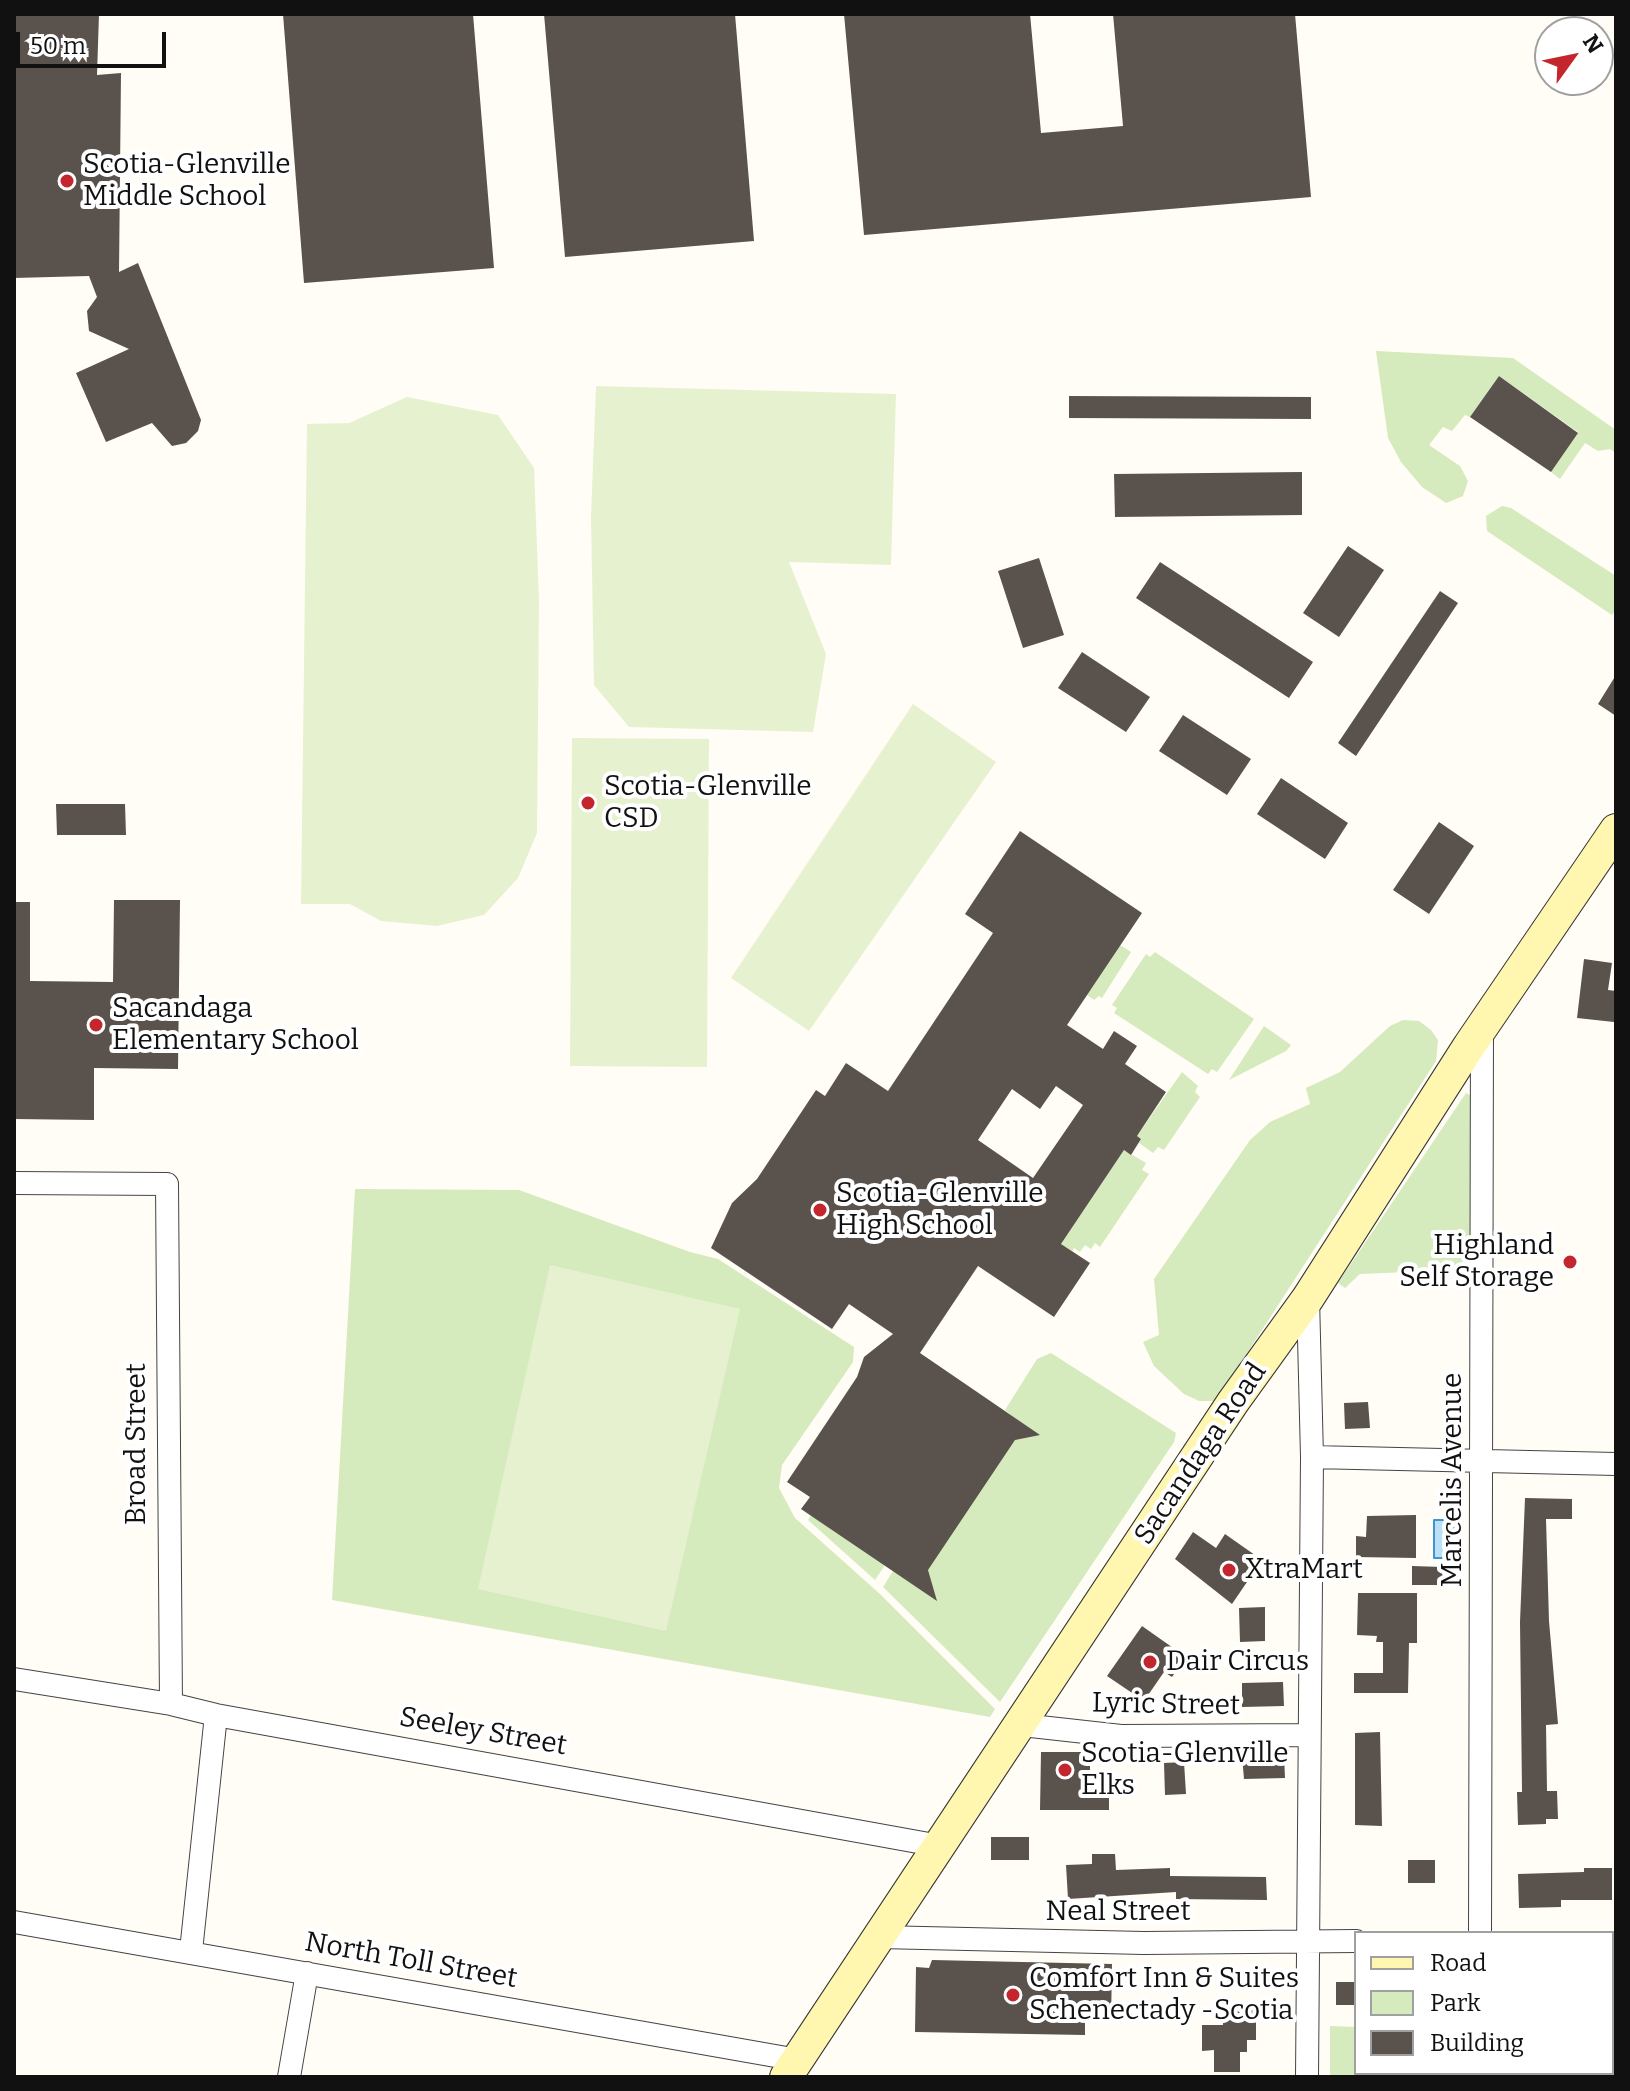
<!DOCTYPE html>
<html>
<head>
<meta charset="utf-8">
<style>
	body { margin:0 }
	#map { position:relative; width:1630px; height:2091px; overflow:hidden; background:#fffdf5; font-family:Bitter,serif }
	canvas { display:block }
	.frame { position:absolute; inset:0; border:16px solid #111; pointer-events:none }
	.legend { position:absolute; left:1354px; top:1931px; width:260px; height:144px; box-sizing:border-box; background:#fff; border:2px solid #a0a0a0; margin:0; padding:10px 14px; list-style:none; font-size:24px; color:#111 }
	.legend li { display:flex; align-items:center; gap:16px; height:40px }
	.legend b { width:40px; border:2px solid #a0a0a0 }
	.north { position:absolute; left:1534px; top:16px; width:80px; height:80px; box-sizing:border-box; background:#fff; border:2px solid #a0a0a0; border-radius:50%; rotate:57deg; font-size:22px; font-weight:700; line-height:32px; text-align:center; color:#111 }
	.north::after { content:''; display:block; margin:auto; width:28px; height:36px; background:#c4262e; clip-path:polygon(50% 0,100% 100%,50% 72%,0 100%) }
	.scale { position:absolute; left:16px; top:32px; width:150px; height:36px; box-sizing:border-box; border:4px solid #111; border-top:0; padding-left:10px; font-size:24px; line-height:28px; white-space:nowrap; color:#111; -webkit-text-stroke:6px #fff; paint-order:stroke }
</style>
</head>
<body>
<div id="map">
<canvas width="1630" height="2091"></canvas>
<div class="frame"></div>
<ul class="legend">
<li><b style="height:10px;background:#fff6b0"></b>Road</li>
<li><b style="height:22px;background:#d5ebbd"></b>Park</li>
<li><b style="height:22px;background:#5a524d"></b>Building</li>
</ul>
<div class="north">N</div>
<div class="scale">50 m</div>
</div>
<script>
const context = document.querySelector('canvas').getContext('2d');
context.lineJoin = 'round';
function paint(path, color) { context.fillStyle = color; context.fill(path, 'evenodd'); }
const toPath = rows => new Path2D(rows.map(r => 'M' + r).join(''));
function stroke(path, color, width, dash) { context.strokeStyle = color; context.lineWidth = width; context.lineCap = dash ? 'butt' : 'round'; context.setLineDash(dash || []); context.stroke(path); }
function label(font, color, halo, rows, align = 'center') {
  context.font = font + ' Bitter,serif'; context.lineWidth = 8; context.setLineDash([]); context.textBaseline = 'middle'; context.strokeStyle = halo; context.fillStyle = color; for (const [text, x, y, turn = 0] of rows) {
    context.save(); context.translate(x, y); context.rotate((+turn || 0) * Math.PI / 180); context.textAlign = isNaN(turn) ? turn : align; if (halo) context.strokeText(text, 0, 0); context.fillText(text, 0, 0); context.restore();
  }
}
paint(toPath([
	[1376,351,1513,358,1616,430,1616,453,1610,449,1598,451,1585,443,1560,479,1551,472,1578,432,1499,376,1470,417,1465,415,1452,431,1443,427,1429,445,1460,466,1468,481,1463,496,1446,503,1422,487,1401,462,1388,438],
	[1502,506,1511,508,1616,576,1616,609,1612,615,1487,531,1486,516],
	[1120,945,1131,952,1102,998,1099,996,1094,1000,1087,995],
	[1155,952,1254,1019,1217,1072,1212,1069,1208,1074,1114,1013,1117,1008,1112,1005,1146,954,1150,957],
	[1403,1020,1419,1021,1431,1030,1438,1040,1436,1061,1216,1401,1199,1401,1184,1394,1154,1366,1143,1342,1159,1335,1154,1279,1250,1140,1270,1122,1310,1104,1306,1088,1340,1072,1390,1026],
	[1264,1026,1291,1045,1286,1051,1229,1080],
	[1182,1072,1198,1086,1195,1092,1200,1097,1164,1150,1158,1147,1153,1153,1139,1143,1141,1139,1137,1136],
	[1466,1093,1473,1097,1474,1256,1455,1270,1360,1274,1345,1288,1338,1283],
	[1124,1150,1146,1163,1142,1170,1149,1174,1100,1247,1095,1243,1091,1249,1085,1245,1080,1252,1074,1248,1072,1251,1061,1244],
	[355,1189,519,1190,690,1252,718,1259,854,1347,853,1362,782,1465,779,1488,795,1518,880,1594,995,1709,990,1717,332,1600],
	[1051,1353,1176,1433,1174,1442,1000,1702,883,1587,893,1571,925,1574,1017,1435,1031,1431,1005,1410,1037,1359],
	[811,1515,885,1565,875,1580,808,1520],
	[1612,1954,1616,1954,1616,2077,1330,2077,1330,2026,1356,2027,1356,2073,1612,2073]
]), '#d5ebbd');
paint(toPath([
	[596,386,896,394,891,565,789,562,826,654,813,732,629,727,594,685,591,517],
	[407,397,498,415,534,468,539,601,537,833,518,878,484,915,437,926,381,921,350,904,301,904,307,424,349,423],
	[913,704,996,762,809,1031,731,978],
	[572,738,709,739,707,1067,570,1066],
	[550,1265,740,1309,666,1631,478,1589]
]), '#e6f2cf');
const water = toPath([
	[1434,1520,1453,1520,1454,1558,1434,1558,1434,1520]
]);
paint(water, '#b9e0f7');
stroke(water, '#3f96cf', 2);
paint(toPath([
	[14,14,99,14,97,75,121,73,119,272,138,263,201,420,198,431,186,443,172,446,152,423,106,442,76,373,129,349,89,331,87,311,97,297,89,276,14,278],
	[283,14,473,14,494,268,304,283],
	[544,14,735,14,754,241,565,257],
	[844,14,1030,14,1041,133,1123,126,1113,14,1295,14,1311,197,864,235],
	[1499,376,1578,433,1551,472,1470,417],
	[1069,396,1311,397,1311,419,1069,418],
	[1302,472,1302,515,1115,517,1114,474],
	[1348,546,1384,570,1339,637,1303,613],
	[1039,558,1064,635,1023,648,998,571],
	[1160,562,1313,662,1289,698,1136,598],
	[1440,591,1458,603,1356,756,1338,743],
	[1082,652,1150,697,1126,732,1058,688],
	[1616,675,1616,716,1598,704],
	[1183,715,1251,759,1227,795,1159,751],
	[1281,778,1348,823,1325,859,1257,814],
	[56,804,125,804,126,835,57,835],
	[1439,822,1474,846,1429,914,1393,890],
	[1020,831,1142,913,1067,1025,1103,1049,1114,1031,1137,1046,1125,1064,1166,1092,1137,1136,1141,1139,1131,1155,1124,1150,1061,1244,1090,1263,1054,1317,978,1266,920,1353,1040,1435,1015,1440,928,1570,937,1601,801,1509,810,1497,787,1482,857,1377,864,1357,893,1334,849,1304,832,1329,711,1248,732,1203,757,1179,816,1090,825,1096,846,1063,888,1091,993,933,965,914],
	[1056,1086,1083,1105,1033,1178,978,1140,1012,1089,1040,1109],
	[114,900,180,900,178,1069,94,1068,94,1120,14,1119,14,902,30,902,30,981,113,982],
	[1584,959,1612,963,1608,990,1616,991,1614,1022,1577,1018],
	[1368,1402,1370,1428,1345,1429,1344,1403],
	[1525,1498,1572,1499,1572,1519,1546,1519,1549,1621,1558,1724,1546,1725,1547,1791,1557,1791,1558,1819,1546,1819,1546,1824,1518,1825,1517,1792,1522,1792,1520,1622],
	[1416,1515,1416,1558,1356,1557,1356,1536,1366,1537,1367,1516],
	[1193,1532,1216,1548,1225,1534,1262,1560,1232,1604,1175,1559],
	[1412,1566,1442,1567,1443,1585,1412,1585],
	[1358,1593,1417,1593,1417,1643,1409,1643,1408,1693,1354,1693,1354,1673,1383,1673,1383,1642,1376,1642,1377,1636,1357,1635],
	[1265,1607,1265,1641,1240,1642,1239,1608],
	[1142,1626,1186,1657,1172,1677,1164,1672,1144,1701,1107,1676],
	[1283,1682,1284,1706,1242,1707,1242,1683],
	[1380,1732,1382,1826,1355,1825,1355,1733],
	[1041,1752,1090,1752,1090,1789,1109,1789,1109,1810,1040,1810],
	[1284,1755,1285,1778,1244,1779,1242,1756],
	[1184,1762,1186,1794,1165,1795,1164,1763],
	[991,1837,1029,1837,1029,1860,991,1860],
	[1092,1854,1115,1854,1116,1870,1170,1868,1170,1876,1266,1877,1267,1900,1176,1899,1176,1892,1068,1899,1066,1865,1092,1864],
	[1408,1860,1435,1860,1435,1883,1408,1883],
	[1584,1868,1612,1868,1612,1900,1561,1900,1561,1907,1519,1908,1518,1874,1584,1872],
	[932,1960,1112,1964,1111,2022,1085,2022,1085,2035,915,2032,916,1967,929,1968],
	[1336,1982,1356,1982,1356,2005,1336,2005],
	[1223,2003,1256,2003,1256,2040,1247,2040,1247,2052,1240,2052,1240,2072,1214,2072,1214,2050,1202,2051,1202,2025,1223,2025]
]), '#5a524d');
const minor = toPath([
	[14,1183,167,1184,171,1704],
	[1312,1457,1616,1464],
	[14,1679,171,1704,216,1715,940,1846],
	[1022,1725,1121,1736,1309,1735],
	[14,1922,798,2060],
	[1480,1933,1482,1026],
	[879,1937,1144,1943,1356,1941],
	[1612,1943,1616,1943],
	[191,1951,216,1715],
	[289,2077,307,1973],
	[1307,2077,1312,1457,1308,1298]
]);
const secondary = toPath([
	[786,2077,1233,1402,1308,1298,1469,1046,1616,830]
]);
stroke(minor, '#444', 24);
stroke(secondary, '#333', 34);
stroke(minor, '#fff', 22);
stroke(secondary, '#fff6b0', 32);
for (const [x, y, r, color] of [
	[67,181,8,"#c4262e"],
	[588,803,8,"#c4262e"],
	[96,1025,8,"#c4262e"],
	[820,1210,8,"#c4262e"],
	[1570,1262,8,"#c4262e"],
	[1229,1570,8,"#c4262e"],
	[1150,1662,8,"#c4262e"],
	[1065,1770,8,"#c4262e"],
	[1013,1995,8,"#c4262e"]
]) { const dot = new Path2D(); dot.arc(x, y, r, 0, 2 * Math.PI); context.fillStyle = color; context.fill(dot); stroke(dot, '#fff', 3); }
label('28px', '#111', '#fff', [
	["Scotia-Glenville",83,165],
	["Middle School",83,197],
	["Scotia-Glenville",604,787],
	["CSD",604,819],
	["Sacandaga",112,1009],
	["Elementary School",112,1041],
	["Scotia-Glenville",836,1194],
	["High School",836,1226],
	["Highland",1554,1246,"right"],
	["Self Storage",1554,1278,"right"],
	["XtraMart",1245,1570],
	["Dair Circus",1166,1662],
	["Scotia-Glenville",1081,1754],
	["Elks",1081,1786],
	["Comfort Inn & Suites",1029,1979],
	["Schenectady -Scotia",1029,2011]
], 'left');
label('28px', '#111', '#fff', [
	["Broad Street",137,1444,-90],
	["Sacandaga Road",1201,1454,-56],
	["Marcelis Avenue",1453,1480,-90],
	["Lyric Street",1166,1705,1],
	["Seeley Street",483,1732,10],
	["Neal Street",1118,1912],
	["North Toll Street",411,1961,10]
]);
</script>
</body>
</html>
